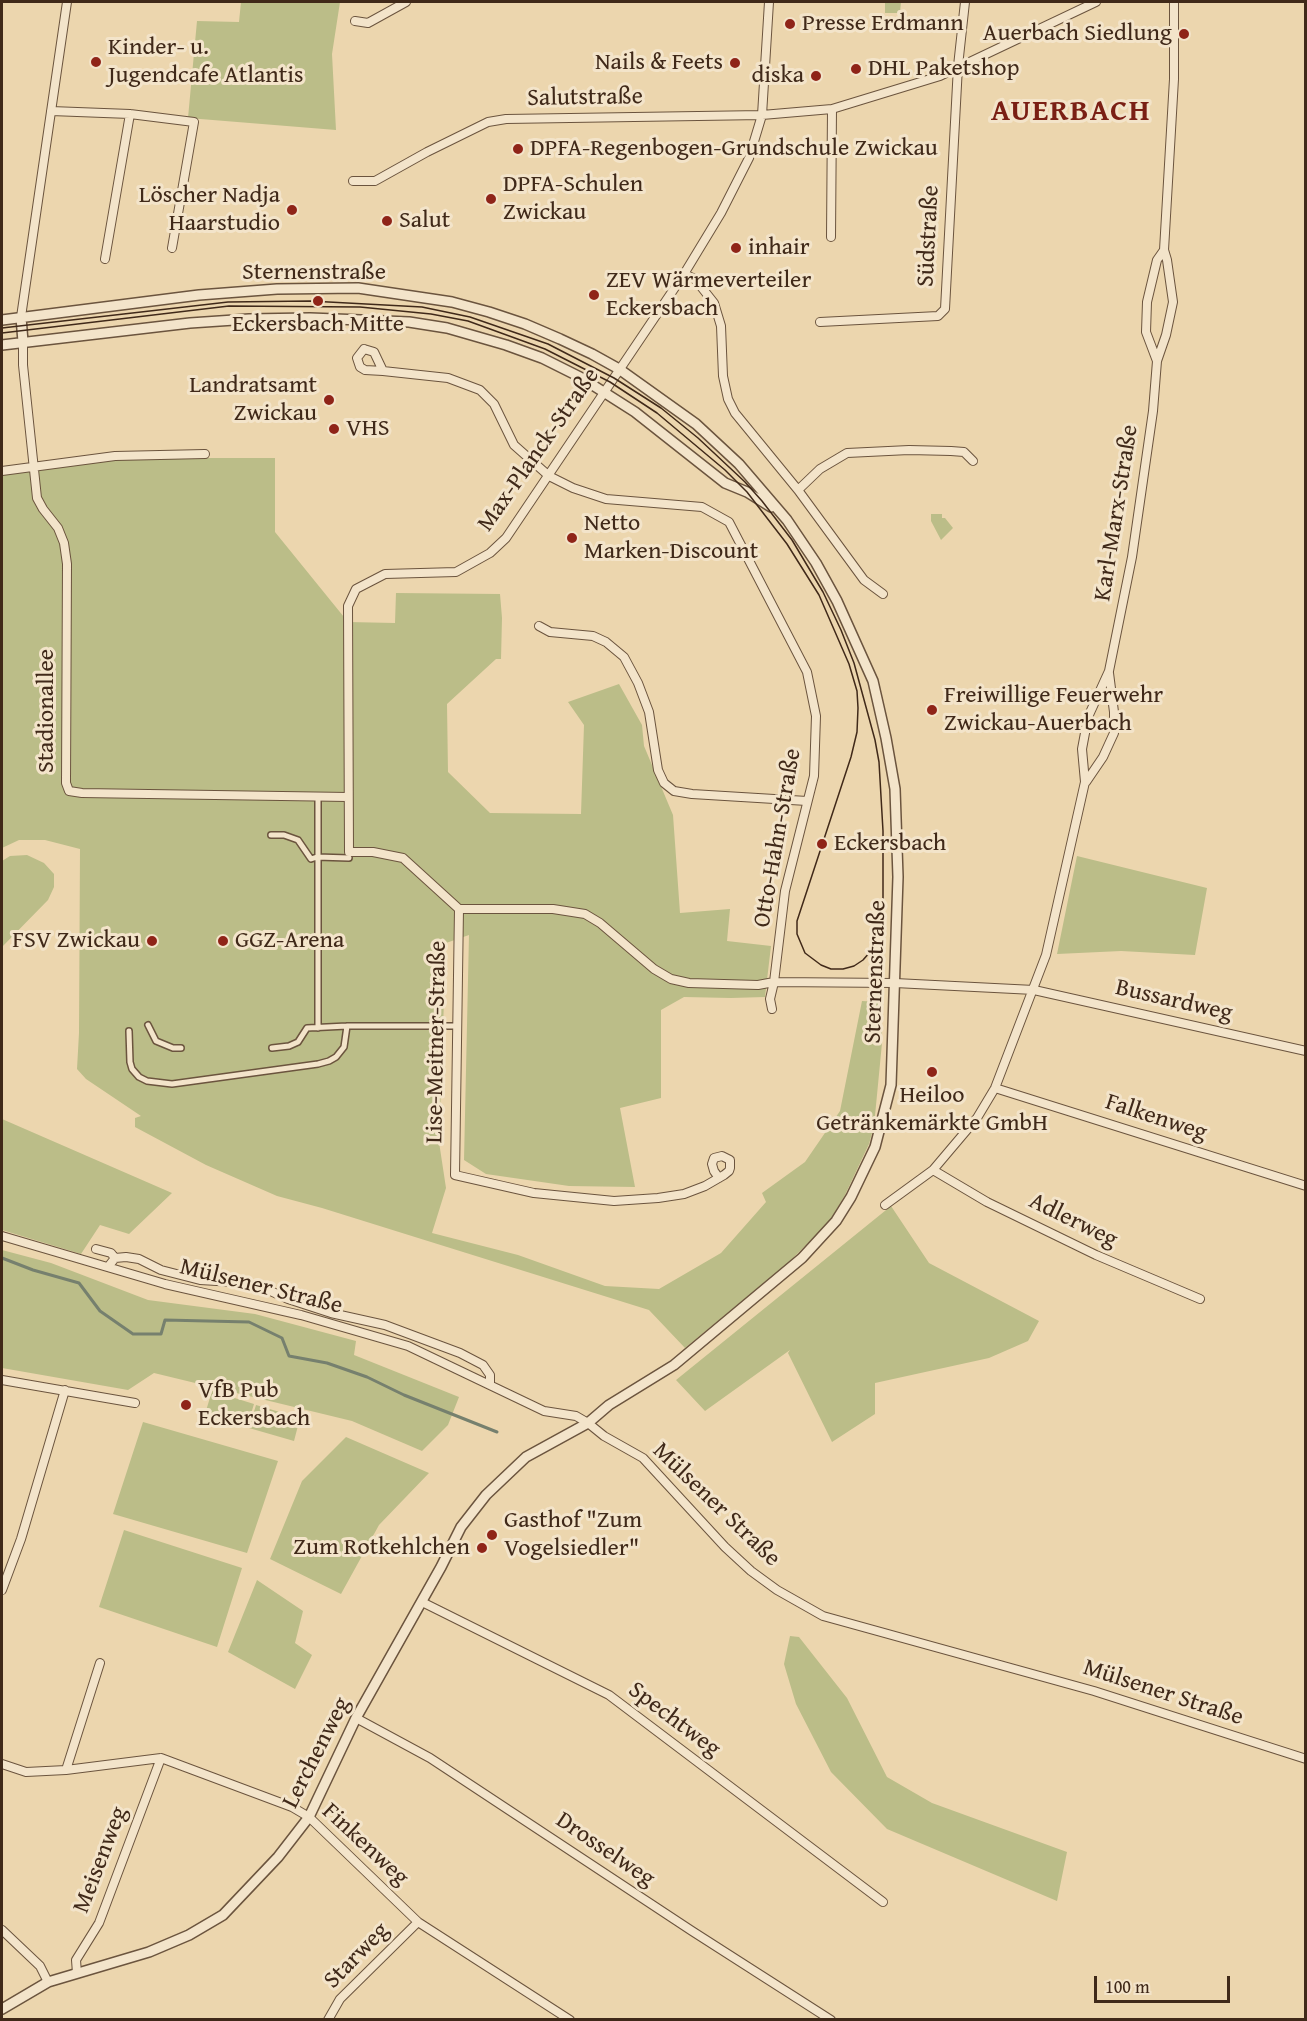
<!DOCTYPE html>
<html>
<head>
<meta charset="utf-8">
<style>
	body { margin:0 }
	#map { position:relative; width:1307px; height:2021px; overflow:hidden; background:#ecd6ae; font-family:"Gentium Book Plus",serif }
	canvas { display:block }
	.frame { position:absolute; inset:0; border:3px solid #402919; pointer-events:none }
	.scale { position:absolute; left:1094px; top:1976px; width:136px; height:27px; box-sizing:border-box; border:3px solid #402919; border-top:0; padding-left:8px; font-size:18px; line-height:21px; white-space:nowrap; color:#402919; -webkit-text-stroke:4px #f3e4ca; paint-order:stroke }
</style>
</head>
<body>
<div id="map">
<canvas width="1307" height="2021"></canvas>
<div class="frame"></div>
<div class="scale">100 m</div>
</div>
<script>
const context = document.querySelector('canvas').getContext('2d');
context.lineJoin = 'round';
function paint(path, color) { context.fillStyle = color; context.fill(path, 'evenodd'); }
const toPath = rows => new Path2D(rows.map(r => 'M' + r).join(''));
function stroke(path, color, width, dash) { context.strokeStyle = color; context.lineWidth = width; context.lineCap = dash ? 'butt' : 'round'; context.setLineDash(dash || []); context.stroke(path); }
function label(font, color, halo, rows, align = 'center') {
  context.font = font + ' "Gentium Book Plus",serif'; context.lineWidth = 6; context.setLineDash([]); context.textBaseline = 'middle'; context.strokeStyle = halo; context.fillStyle = color; for (const [text, x, y, turn = 0] of rows) {
    context.save(); context.translate(x, y); context.rotate((+turn || 0) * Math.PI / 180); context.textAlign = isNaN(turn) ? turn : align; if (halo) context.strokeText(text, 0, 0); context.fillText(text, 0, 0); context.restore();
  }
}
paint(toPath([
	[241,2,340,2,332,54,336,130,188,118,197,21,239,22],
	[885,2,901,2,900,13,885,13],
	[127,458,275,458,275,532,348,622,395,623,396,593,500,594,502,618,501,659,496,659,447,704,448,772,490,813,581,814,584,725,568,702,619,684,642,725,644,746,673,815,680,913,730,909,727,941,771,946,765,997,731,998,684,997,661,1010,661,1098,620,1108,635,1187,569,1186,486,1174,464,1160,469,935,446,943,439,1142,446,1188,432,1233,518,1255,605,1286,659,1289,721,1253,766,1202,762,1193,805,1162,840,1111,862,1001,881,1002,882,1043,874,1126,869,1144,845,1195,829,1222,788,1263,685,1348,649,1310,322,1208,277,1196,206,1165,135,1127,135,1118,141,1116,86,1079,77,1069,79,1033,80,849,45,840,19,840,2,848,2,475],
	[931,514,942,514,942,518,945,518,953,528,941,540,931,521],
	[27,855,44,863,54,874,54,887,48,900,2,947,2,861,10,856],
	[1077,856,1207,888,1195,955,1121,951,1057,954],
	[2,1119,172,1193,129,1234,100,1225,81,1254,2,1230],
	[891,1206,929,1263,1039,1321,1028,1341,989,1358,875,1383,875,1414,832,1442,788,1353,790,1350,705,1411,676,1380],
	[2,1250,51,1263,148,1300,255,1314,356,1341,354,1355,459,1397,448,1425,422,1451,352,1421,154,1373,128,1390,2,1368],
	[212,1391,254,1404,247,1427,205,1414],
	[256,1405,300,1418,294,1441,249,1428],
	[143,1422,278,1461,247,1553,113,1514],
	[346,1437,429,1473,379,1525,341,1594,270,1559,302,1481],
	[124,1530,242,1568,217,1647,99,1607],
	[257,1580,303,1611,295,1643,312,1655,295,1689,228,1652],
	[790,1636,799,1637,847,1698,887,1777,932,1803,1067,1852,1057,1901,887,1829,831,1772,796,1704,784,1664]
]), '#bbbd88');
stroke(toPath([
	[2,1258,33,1270,79,1283,100,1311,133,1334,161,1334,165,1320,249,1322,282,1338,289,1356,327,1363,367,1377,404,1395,497,1432]
]), '#76806e', 3);
const pedestrian = toPath([
	[271,835,284,835,298,840,311,859,317,857,349,858],
	[148,1025,156,1041,173,1048,181,1048],
	[318,1028,318,796],
	[129,1031,130,1062,132,1069,139,1077,147,1081,172,1084,318,1064,329,1061,336,1057,344,1047,347,1026],
	[272,1048,289,1046,298,1042,307,1028,347,1026,457,1026]
]);
const minor = toPath([
	[769,2,762,115,749,158,721,213,684,274,506,538,490,553,456,572,385,574,356,589,348,606,349,852,373,852,403,858,459,909,553,909,585,914,600,923,654,969,671,979,689,983,758,985,774,982,895,983,1034,990,1306,1051],
	[355,21,368,23,406,2],
	[51,111,130,114,194,122,172,248],
	[353,181,375,181,427,152,488,122,506,119,762,115,832,109,940,76,1096,2],
	[831,237,832,109],
	[105,259,130,114],
	[684,274,695,279,714,303,721,326,723,376,728,399,735,413,798,490,864,580,883,594],
	[21,317,67,2],
	[820,322,938,316,945,309,958,66,965,2],
	[23,342,23,365,37,498,43,509,58,528,64,543,67,564,66,783,69,791,82,793,348,797],
	[364,349,374,352,383,371,365,370,360,367,357,358,364,349],
	[1157,361,1146,332,1147,302,1157,260,1164,250],
	[383,371,448,378,480,390,494,404,514,445,549,476,573,488,606,499,702,507,729,522,807,672,816,716,814,776,785,891,774,982,770,999,772,1009],
	[2,471,115,456,205,454],
	[798,490,820,469,847,453,909,450,951,451,964,452,973,461],
	[539,626,550,632,593,636,606,642,624,657,638,683,649,712,658,770,664,783,674,791,692,794,807,801],
	[1086,782,1103,757,1114,733,1114,712,1109,673],
	[459,909,455,1175,534,1193,614,1201,658,1198,684,1194,705,1186,724,1175,729,1171,730,1168,730,1160,722,1156,714,1158,712,1164,714,1171,719,1178],
	[995,1088,1306,1186],
	[933,1170,987,1202,1096,1255,1200,1299],
	[885,1205,933,1170,977,1118,995,1088,1046,955,1085,782,1082,749,1088,717,1109,671,1132,557,1153,411,1157,361,1166,335,1173,302,1167,260,1164,250,1174,79,1174,2],
	[2,1236,165,1284,301,1315,408,1346,544,1411,576,1416,588,1423,604,1436,643,1458,725,1547,751,1571,777,1590,823,1616,1094,1691,1306,1759],
	[96,1249,111,1253,115,1258],
	[108,1267,115,1258,126,1257,139,1259,161,1270,200,1280,234,1282,264,1288,288,1299,331,1313,385,1325,460,1353,483,1365,490,1375,490,1384],
	[2,1380,135,1403],
	[2,1590,21,1539,65,1390],
	[422,1602,609,1695,883,1902],
	[356,1718,430,1758,692,1931,831,2020],
	[2,1764,26,1772,66,1770,161,1758,292,1807,309,1817,418,1922,570,2020],
	[66,1770,100,1663],
	[2,1930,40,1966,48,1982],
	[77,1973,76,1960,99,1923,161,1758],
	[328,2020,340,1999,418,1922]
]);
const tertiary = toPath([
	[21,317,23,342],
	[2,320,199,295,277,289,358,288,452,302,489,312,525,324,560,339,592,354,619,369,696,424,739,464,787,520,816,563,837,601,873,681,886,738,895,789,898,877,891,1085,875,1147,851,1197,836,1221,802,1258,674,1365,609,1405,588,1423,526,1457,486,1495,461,1527,441,1567,356,1718,309,1817,278,1857,223,1915,189,1935,149,1952,48,1982,2,2009],
	[2,345,190,323,249,319,310,318,361,320,409,322,447,328,506,345,542,358,580,377,635,412,725,483,747,492,771,507]
]);
stroke(pedestrian, '#6b543e', 8);
stroke(minor, '#6b543e', 10);
stroke(tertiary, '#6b543e', 12);
stroke(pedestrian, '#f3e4ca', 5);
stroke(minor, '#f3e4ca', 8);
stroke(tertiary, '#f3e4ca', 9);
stroke(toPath([
	[2,328,228,302,310,301,422,307,470,317,548,344,614,378,661,408,698,438,745,482,762,501,792,540,823,592,841,630,854,663,875,740,879,762,883,831,883,915,876,941,870,952,863,960,854,966,843,969,831,969,821,965,805,953,797,934,797,921,851,757,857,732,858,708,857,691,849,664,819,595,787,544,747,492,725,470,657,413,610,382,545,349,468,321,431,314,360,307,229,306,2,333]
]), '#402919', 1.5);
for (const [x, y, r, color] of [
	[790,24,6,"#8f2418"],
	[1184,34,6,"#8f2418"],
	[96,62,6,"#8f2418"],
	[735,63,6,"#8f2418"],
	[856,69,6,"#8f2418"],
	[816,76,6,"#8f2418"],
	[518,149,6,"#8f2418"],
	[491,199,6,"#8f2418"],
	[292,210,6,"#8f2418"],
	[387,221,6,"#8f2418"],
	[736,248,6,"#8f2418"],
	[594,295,6,"#8f2418"],
	[318,301,6,"#8f2418"],
	[329,400,6,"#8f2418"],
	[334,429,6,"#8f2418"],
	[572,538,6,"#8f2418"],
	[932,710,6,"#8f2418"],
	[822,844,6,"#8f2418"],
	[152,941,6,"#8f2418"],
	[223,941,6,"#8f2418"],
	[932,1072,6,"#8f2418"],
	[186,1405,6,"#8f2418"],
	[492,1535,6,"#8f2418"],
	[482,1548,6,"#8f2418"]
]) { const dot = new Path2D(); dot.arc(x, y, r, 0, 2 * Math.PI); context.fillStyle = color; context.fill(dot); stroke(dot, '#f3e4ca', 2); }
label('24px', '#402919', '#f3e4ca', [
	["Presse Erdmann",802,24],
	["Auerbach Siedlung",1172,34,"right"],
	["Kinder- u.",108,48],
	["Jugendcafe Atlantis",108,76],
	["Nails & Feets",723,63,"right"],
	["DHL Paketshop",868,69],
	["diska",804,76,"right"],
	["DPFA-Regenbogen-Grundschule Zwickau",530,149],
	["DPFA-Schulen",503,185],
	["Zwickau",503,213],
	["Löscher Nadja",280,196,"right"],
	["Haarstudio",280,224,"right"],
	["Salut",399,221],
	["inhair",748,248],
	["ZEV Wärmeverteiler",606,281],
	["Eckersbach",606,309],
	["Eckersbach Mitte",318,325,"center"],
	["Landratsamt",317,386,"right"],
	["Zwickau",317,414,"right"],
	["VHS",346,429],
	["Netto",584,524],
	["Marken-Discount",584,552],
	["Freiwillige Feuerwehr",944,696],
	["Zwickau-Auerbach",944,724],
	["Eckersbach",834,844],
	["FSV Zwickau",140,941,"right"],
	["GGZ-Arena",235,941],
	["Heiloo",932,1096,"center"],
	["Getränkemärkte GmbH",932,1124,"center"],
	["VfB Pub",198,1391],
	["Eckersbach",198,1419],
	["Gasthof \"Zum",504,1521],
	["Vogelsiedler\"",504,1549],
	["Zum Rotkehlchen",470,1548,"right"]
], 'left');
label('24px', '#402919', '#f3e4ca', [
	["Salutstraße",585,98,-1],
	["Südstraße",929,236,-87],
	["Sternenstraße",314,273],
	["Max-Planck-Straße",539,450,-55],
	["Karl-Marx-Straße",1117,513,-81],
	["Stadionallee",47,711,-90],
	["Otto-Hahn-Straße",778,838,-80],
	["Sternenstraße",876,972,-88],
	["Bussardweg",1174,1001,13],
	["Lise-Meitner-Straße",437,1042,-89],
	["Falkenweg",1156,1118,18],
	["Adlerweg",1073,1221,26],
	["Mülsener Straße",261,1287,14],
	["Mülsener Straße",716,1505,44],
	["Mülsener Straße",1163,1693,18],
	["Spechtweg",674,1720,37],
	["Lerchenweg",317,1753,-63],
	["Finkenweg",365,1845,43],
	["Drosselweg",605,1850,34],
	["Meisenweg",101,1860,-69],
	["Starweg",357,1956,-46]
]);
context.letterSpacing = '1.5px';
label('bold 30px', '#7a1f14', '#f3e4ca', [
	["AUERBACH",1071,112]
]);
context.letterSpacing = '0px';
</script>
</body>
</html>
